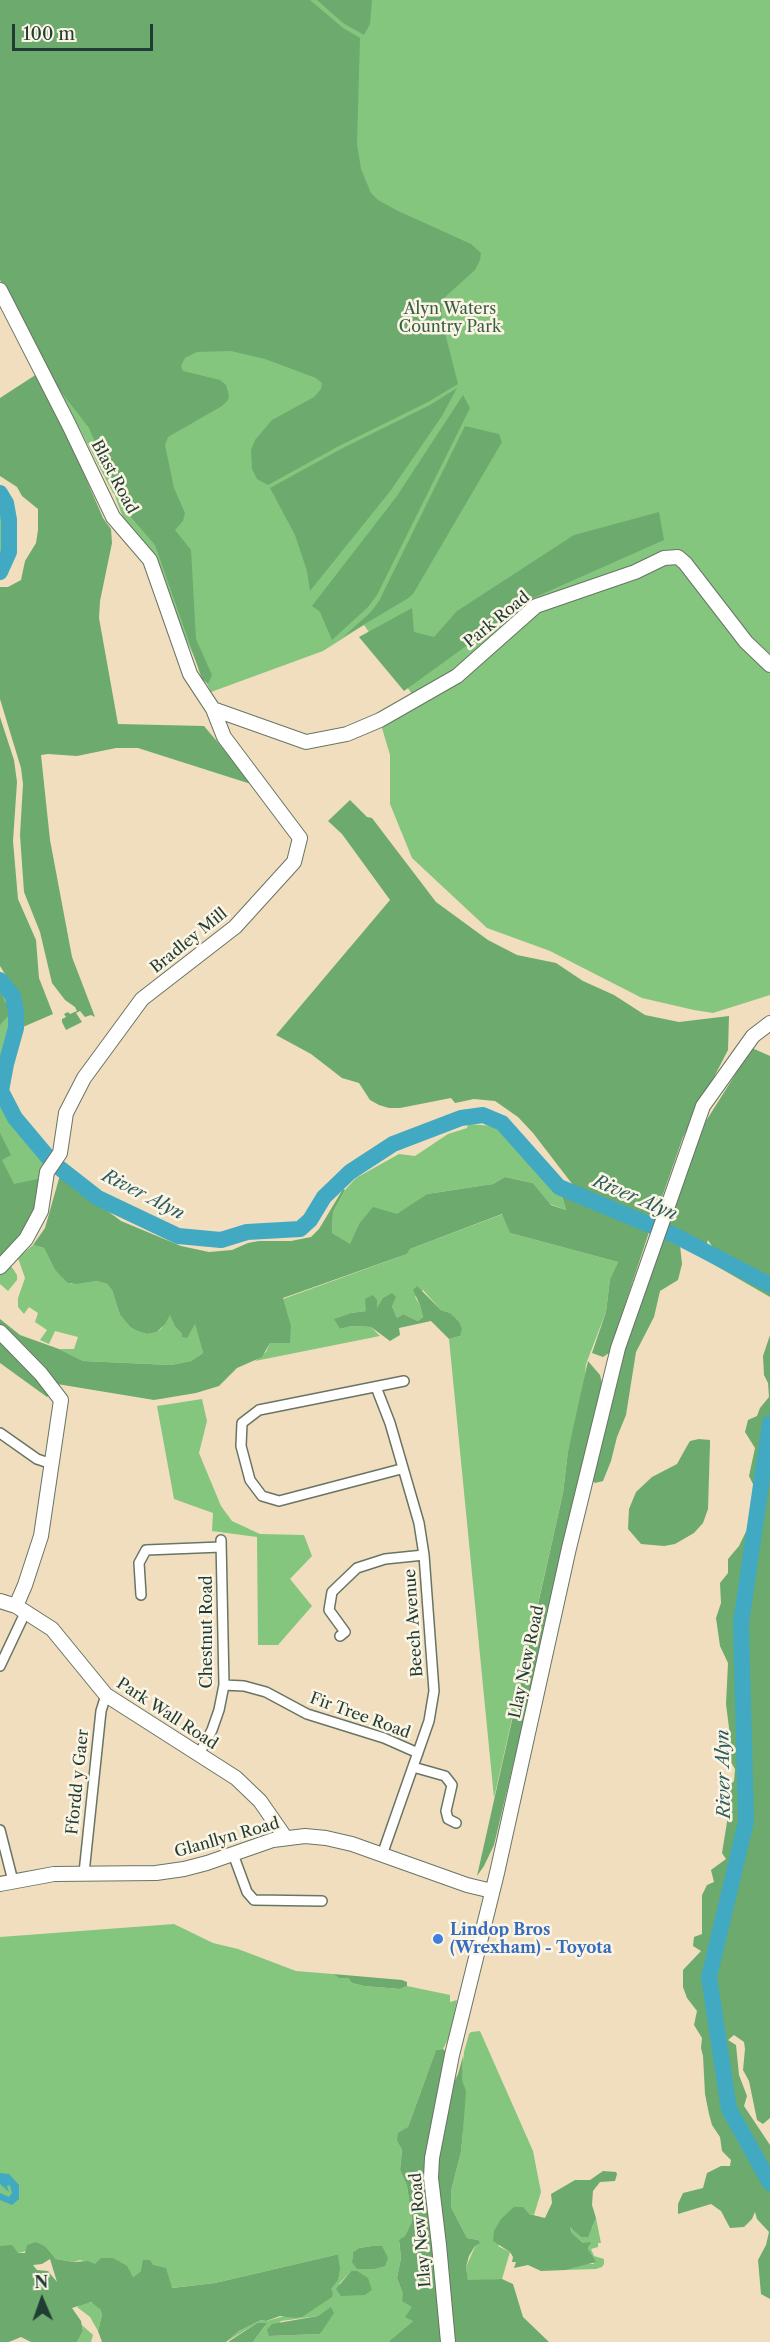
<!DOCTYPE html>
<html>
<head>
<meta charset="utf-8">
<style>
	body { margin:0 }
	#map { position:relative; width:770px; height:2342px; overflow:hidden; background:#f1debe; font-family:"Libre Caslon Text",serif }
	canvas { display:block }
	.north { position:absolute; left:12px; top:2270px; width:60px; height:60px; -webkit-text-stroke:4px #fcf5e5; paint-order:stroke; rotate:358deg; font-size:16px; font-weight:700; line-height:24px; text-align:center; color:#1f3d34 }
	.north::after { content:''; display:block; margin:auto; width:21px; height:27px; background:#1f3d34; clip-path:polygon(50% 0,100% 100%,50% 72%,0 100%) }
	.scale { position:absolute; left:12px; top:24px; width:141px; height:27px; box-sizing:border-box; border:3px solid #1f3d34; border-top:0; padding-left:8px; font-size:18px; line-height:21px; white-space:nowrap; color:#1f3d34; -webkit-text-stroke:4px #fcf5e5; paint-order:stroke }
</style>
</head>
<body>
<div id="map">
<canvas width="770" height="2342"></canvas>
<div class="north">N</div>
<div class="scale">100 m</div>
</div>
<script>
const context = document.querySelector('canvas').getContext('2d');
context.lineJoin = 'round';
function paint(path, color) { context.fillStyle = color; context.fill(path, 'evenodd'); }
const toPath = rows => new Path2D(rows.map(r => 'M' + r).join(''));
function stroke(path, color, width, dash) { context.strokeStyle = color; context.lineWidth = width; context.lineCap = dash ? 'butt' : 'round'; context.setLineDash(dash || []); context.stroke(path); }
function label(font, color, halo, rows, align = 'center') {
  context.font = font + ' "Libre Caslon Text",serif'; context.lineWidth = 5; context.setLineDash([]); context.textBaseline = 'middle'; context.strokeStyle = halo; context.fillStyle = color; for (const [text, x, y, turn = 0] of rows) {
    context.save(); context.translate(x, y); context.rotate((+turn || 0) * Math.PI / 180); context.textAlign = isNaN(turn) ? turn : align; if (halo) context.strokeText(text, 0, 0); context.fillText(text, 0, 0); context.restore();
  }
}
paint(toPath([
	[0,0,770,0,770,661,748,638,677,550,675,561,770,674,770,995,713,1013,694,1010,642,998,550,951,487,928,412,858,390,804,390,755,379,718,414,697,364,625,323,651,211,692,135,533,123,518,114,493,9,511,9,552,0,572,0,493,9,511,113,493,0,276],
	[0,980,13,996,16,1012,16,1028,6,1064,1,1091,15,1118,52,1162,0,1265],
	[468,1124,494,1126,510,1140,527,1161,534,1164,562,1195,566,1210,550,1204,533,1183,505,1177,493,1184,427,1194,397,1215,359,1224,350,1245,332,1233,333,1212,345,1190,356,1178,399,1154,415,1156,448,1134,467,1128],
	[503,1214,510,1233,618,1262,610,1279,606,1312,586,1364,584,1385,568,1451,563,1493,494,1798,449,1339,460,1336,450,1313,441,1310,423,1290,415,1297,420,1305,423,1317,418,1321,403,1314,397,1318,392,1306,380,1306,366,1311,351,1313,335,1319,340,1329,352,1326,371,1327,380,1336,255,1361,266,1352,270,1343,291,1325,283,1299,407,1254,410,1249],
	[33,1245,44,1248,55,1270,71,1284,97,1281,107,1284,112,1290,120,1315,130,1327,137,1331,147,1334,157,1332,161,1329,170,1314,175,1327,182,1334,195,1323,203,1353,191,1361,171,1365,83,1361,59,1349,74,1349,78,1337,55,1331,49,1344,40,1340,47,1330,35,1322,38,1313,29,1307,24,1314,18,1307,18,1298,25,1278,18,1258],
	[11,1266,17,1275,17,1280,8,1291,0,1284,0,1274,3,1268],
	[202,1399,207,1421,199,1453,221,1506,232,1521,260,1534,304,1535,312,1556,290,1579,312,1606,278,1645,258,1645,257,1537,212,1531,213,1513,174,1499,157,1406],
	[174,1924,213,1943,238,1949,296,1971,333,1974,339,1978,348,1978,352,1983,364,1986,400,1989,407,1986,450,1995,450,2002,457,2000,451,2033,443,2049,436,2050,408,2127,397,2141,402,2150,400,2170,407,2186,412,2221,405,2236,399,2241,401,2258,397,2278,403,2294,413,2307,413,2321,388,2342,253,2342,265,2326,257,2323,226,2342,239,2331,261,2320,266,2321,285,2316,294,2318,331,2289,335,2255,215,2283,171,2288,141,2271,133,2277,80,2260,73,2262,56,2259,46,2247,18,2253,0,2246,0,1937],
	[372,2246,382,2246,352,2262,353,2252,359,2248],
	[351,2271,372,2289,339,2284],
	[331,2308,320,2334,269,2336,281,2321,318,2316],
	[480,2031,533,2151,541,2192,534,2215,529,2214,498,2246,510,2252,502,2279,468,2281,466,2267,478,2240,467,2238,451,2207,451,2191,461,2152,463,2131,464,2085,461,2080,464,2052,469,2034,471,2032],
	[596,2218,601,2243,598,2243,598,2247,591,2249,594,2256,604,2259,604,2264,602,2267,596,2269,566,2270,587,2264,594,2264,588,2249,590,2246,583,2243,572,2233,570,2225,581,2237,592,2228],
	[85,2302,96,2303,100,2309,102,2315,98,2331,90,2317,77,2307],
	[82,2325,93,2335,91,2342,77,2342,83,2331]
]), '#85c67e');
paint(toPath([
	[0,0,310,0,343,28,360,38,357,144,361,169,371,193,378,200,396,210,471,244,481,253,480,260,475,270,445,297,441,308,442,321,458,384,428,402,339,446,268,485,257,479,252,469,251,450,255,440,272,420,314,397,321,389,322,383,316,378,265,359,231,351,197,352,185,358,181,366,183,371,220,380,226,385,229,395,228,400,222,406,168,437,165,445,174,488,185,513,183,521,175,530,191,550,196,639,212,675,208,684,202,679,155,545,123,508,89,428,44,370,0,280],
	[317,0,372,0,370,24,364,35,343,23],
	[40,372,103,518,111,529,112,543,100,601,99,618,118,724,204,726,254,785,138,748,116,748,77,756,48,754,41,755,50,840,72,957,95,1017,91,1015,85,1017,80,1011,76,1013,82,1022,66,1030,62,1022,62,1019,66,1017,64,1014,68,1012,70,1014,77,1011,75,1007,65,1000,52,983,40,932,24,892,20,835,23,784,21,768,0,699,0,587,8,587,21,580,25,561,36,543,38,530,38,509,22,496,17,487,0,476,0,398],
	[457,388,442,416,391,490,310,591,307,571,295,535,270,488,341,449,430,405],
	[463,395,470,408,377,595,368,607,332,640,320,612,312,606,397,496],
	[465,426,499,434,502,442,413,594,407,599,343,637,371,612,379,601],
	[659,512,664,540,531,599,404,691,359,637,412,608,414,632,434,637,457,611,574,535],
	[0,717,14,760,17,782,13,841,18,899,36,940,39,978,53,1014,23,1027,22,1007,18,995,0,966],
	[350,800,367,817,372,818,436,902,488,940,517,955,556,963,583,981,614,995,645,1015,679,1022,729,1016,728,1050,683,1137,654,1220,604,1202,573,1185,533,1133,518,1117,495,1101,474,1099,455,1103,451,1098,400,1108,389,1108,379,1105,370,1100,359,1083,342,1078,311,1054,276,1035,390,900,342,834,328,821],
	[0,989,5,1002,9,1006,9,1015,0,1025],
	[752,1048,770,1056,770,1297,680,1245,682,1264,678,1280,660,1291,654,1317,636,1352,626,1415,617,1437,611,1461,603,1481,595,1483,590,1478,621,1354,666,1223,706,1121],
	[708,1240,713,1248,730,1258,695,1249,691,1242,697,1244,707,1243],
	[0,1133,11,1155,2,1160,14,1184,43,1178,39,1211,0,1265],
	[60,1175,121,1221,181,1246,209,1252,232,1250,248,1243,259,1241,291,1241,311,1237,319,1229,343,1189,345,1190,333,1212,332,1233,350,1244,359,1224,373,1207,397,1214,427,1194,493,1184,505,1177,533,1183,551,1205,566,1210,562,1195,649,1232,609,1353,603,1357,592,1353,606,1312,610,1279,618,1262,510,1233,502,1214,410,1249,407,1254,283,1298,291,1325,290,1343,270,1343,262,1357,237,1368,219,1386,196,1393,154,1400,51,1383,0,1328,0,1319,20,1335,59,1349,83,1361,171,1365,191,1361,203,1353,195,1324,187,1338,182,1337,182,1334,175,1327,170,1315,165,1324,157,1332,147,1334,137,1331,130,1327,120,1315,112,1290,107,1284,97,1281,76,1284,68,1283,55,1270,44,1248,33,1245,45,1228],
	[417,1286,441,1310,450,1313,459,1322,462,1329,460,1336,449,1339,431,1321,399,1328,400,1335,390,1341,371,1327,352,1326,340,1329,334,1319,351,1313,366,1311,365,1299,373,1295,377,1300,377,1308,383,1298,392,1293,396,1297,392,1306,397,1318,403,1314,418,1321,423,1317,420,1305,413,1290],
	[0,1331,53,1392,47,1397,0,1363],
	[770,1335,770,2118,763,2124,757,2120,749,2081,743,2070,745,2049,744,2042,734,2035,728,2040,736,2045,739,2075,747,2096,744,2106,770,2145,770,2299,761,2294,758,2260,766,2245,769,2232,757,2219,755,2212,752,2219,744,2227,730,2228,721,2211,711,2204,678,2214,678,2204,683,2193,703,2188,707,2173,721,2166,730,2166,731,2160,722,2151,720,2137,712,2125,709,2114,705,2094,703,2056,701,2048,702,2038,694,2025,697,2011,687,1998,683,1987,683,1970,701,1951,693,1946,694,1937,702,1934,702,1895,707,1885,714,1882,711,1870,726,1859,722,1853,728,1816,727,1788,734,1781,735,1769,722,1747,730,1736,726,1704,728,1663,720,1646,716,1618,721,1603,720,1583,728,1573,728,1559,739,1546,753,1517,757,1492,749,1476,755,1448,745,1432,748,1420,757,1416,760,1408,769,1397,768,1383,764,1375,763,1356],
	[588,1361,600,1375,603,1387,494,1845,484,1866,477,1876,563,1493,568,1451],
	[699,1439,710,1440,710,1444,708,1509,703,1523,694,1533,675,1544,664,1546,641,1544,628,1529,629,1509,636,1492,652,1477,677,1464,687,1446,690,1441],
	[333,1974,402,1980,407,1982,407,1986,400,1989,364,1986,352,1983,348,1978,339,1978],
	[443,2049,446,2052,432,2213,429,2227,433,2232,438,2147,449,2092,458,2074,463,2056,462,2080,466,2091,463,2131,461,2152,451,2191,451,2207,467,2238,478,2240,480,2243,475,2246,469,2256,466,2267,468,2280,502,2279,513,2284,523,2317,549,2342,388,2342,413,2321,405,2317,412,2307,402,2301,403,2294,397,2278,401,2258,399,2240,405,2236,412,2221,407,2186,400,2170,402,2150,397,2141,398,2133,408,2127,436,2050],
	[603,2171,616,2172,617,2174,615,2181,600,2182,593,2191,592,2205,596,2218,588,2237,581,2237,570,2227,572,2233,583,2243,591,2242,588,2249,596,2262,566,2270,541,2271,528,2265,514,2268,516,2262,512,2262,513,2257,510,2252,493,2241,494,2231,501,2219,514,2207,523,2207,529,2214,545,2218,552,2203,551,2194,575,2180,590,2180],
	[36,2242,46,2247,56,2259,73,2262,88,2261,95,2264,101,2258,113,2258,127,2266,133,2277,141,2271,143,2260,150,2260,153,2265,166,2268,172,2288,215,2283,335,2255,338,2255,340,2269,338,2280,331,2289,333,2293,332,2297,302,2317,294,2318,280,2316,266,2321,261,2320,239,2331,226,2342,102,2342,98,2331,102,2315,100,2309,91,2302,72,2308,81,2321,83,2331,77,2342,31,2342,21,2337,9,2342,0,2342,0,2246,12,2245,18,2253,25,2253,27,2245],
	[50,2259,57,2282,48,2271,37,2270,33,2265,42,2264],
	[372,2246,382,2246,388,2258,385,2266,374,2269,357,2269,352,2262,353,2252,359,2248],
	[351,2271,357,2271,368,2278,372,2290,365,2295,341,2296,336,2289],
	[331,2307,334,2313,320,2334,269,2336,267,2330,272,2324,318,2316],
	[257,2323,267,2323,253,2342,228,2342]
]), '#6cab6d');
paint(toPath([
	[0,2173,9,2174,19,2185,19,2199,12,2205,0,2200,0,2193,9,2197,12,2193,10,2185,7,2186,9,2192,0,2184]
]), '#42a9c2');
stroke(toPath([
	[0,493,6,503,9,520,9,552,0,572],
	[0,980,13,996,16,1012,16,1028,6,1064,1,1091,15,1118,52,1162,98,1198,178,1236,221,1240,247,1232,300,1229,310,1220,324,1197,350,1172,393,1144,461,1118,483,1115,502,1123,559,1187,674,1235,770,1285],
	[770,1423,741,1623,746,1822,709,1977,729,2109,770,2183]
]), '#42a9c2', 16);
const street = toPath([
	[376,1387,390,1423,419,1523,424,1555,434,1691,429,1721,382,1855],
	[0,1433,37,1459,52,1464],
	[401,1469,279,1501,262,1496,250,1480,241,1446,242,1423,259,1410,404,1381],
	[141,1595,139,1563,146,1550,221,1547],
	[340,1636,345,1632,329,1610,332,1592,357,1568,385,1559,424,1555],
	[0,1666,26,1611],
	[224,1685,244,1686,266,1692,307,1714,384,1738,418,1753],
	[199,1754,212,1730,219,1710,224,1685,221,1540],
	[413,1767,445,1776,452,1785,446,1811,448,1819,456,1823],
	[0,1830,13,1881],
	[233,1854,247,1892,254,1900,322,1901],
	[84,1873,101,1711,106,1695]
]);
const secondary = toPath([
	[0,290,69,425,113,517,150,560,190,674,213,709,224,737,300,838,294,862,235,927,142,999,84,1078,66,1113,60,1153,47,1172,41,1211,26,1239,0,1267],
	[213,709,306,742,347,734,380,720,457,676,536,606,635,572,664,558,678,557,685,563,746,642,770,665],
	[0,1332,41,1374,61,1400,41,1536,25,1585,16,1606],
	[0,1601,16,1606,52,1629,106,1695,236,1778,260,1801,285,1837],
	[0,1884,54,1874,156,1873,184,1869,207,1863,273,1840,305,1836,326,1838,352,1844,467,1885,492,1891],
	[448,2342,439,2245,431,2178,432,2158,452,2055,497,1873,569,1548,618,1348,703,1106,753,1036,770,1023]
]);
stroke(street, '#687564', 12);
stroke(secondary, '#687564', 16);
stroke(street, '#fff', 9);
stroke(secondary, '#fff', 14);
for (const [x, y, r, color] of [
	[438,1939,6,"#3f7fe0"]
]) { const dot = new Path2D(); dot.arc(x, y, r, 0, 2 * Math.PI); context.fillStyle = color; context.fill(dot); stroke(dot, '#fcf5e5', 2); }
label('16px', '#385f46', '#fcf5e5', [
	["Alyn Waters",450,309],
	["Country Park",450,327]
]);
label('16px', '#1f3d34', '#fcf5e5', [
	["Blast Road",114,477,62],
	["Park Road",497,620,-39],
	["Bradley Mill",189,941,-39],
	["Beech Avenue",414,1623,-94],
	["Chestnut Road",207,1632,-90],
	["Llay New Road",527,1662,-78],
	["Park Wall Road",167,1714,33],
	["Fir Tree Road",360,1716,20],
	["Ffordd y Gaer",78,1782,-84],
	["Glanllyn Road",227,1838,-16],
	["Llay New Road",421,2230,-95]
]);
label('bold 16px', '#366cbe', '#fcf5e5', [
	["Lindop Bros",450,1930],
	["(Wrexham) - Toyota",450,1948]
], 'left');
label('italic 18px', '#2a5d5f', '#fcf5e5', [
	["River Alyn",143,1195,27],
	["River Alyn",635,1198,23],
	["River Alyn",724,1774,-91]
]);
</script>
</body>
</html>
